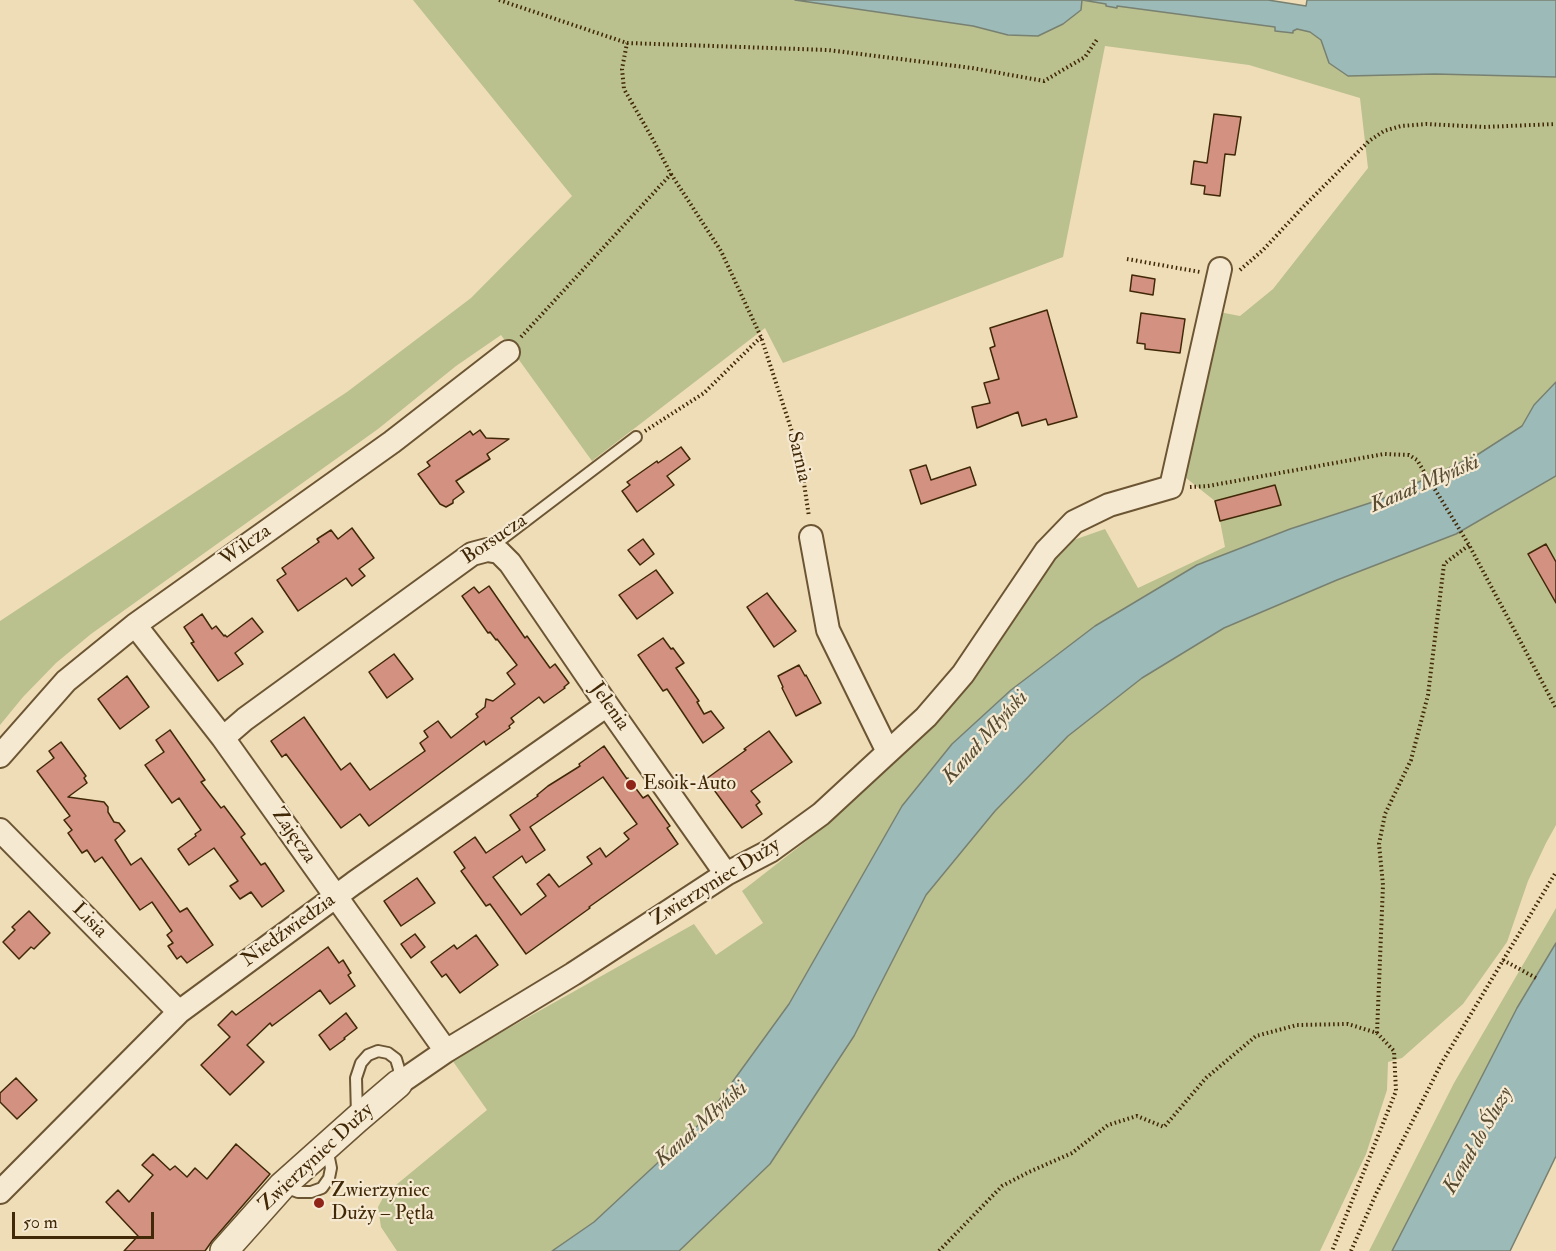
<!DOCTYPE html>
<html>
<head>
<meta charset="utf-8">
<style>
	body { margin:0 }
	#map { position:relative; width:1556px; height:1251px; overflow:hidden; background:#efddb8; font-family:"IM FELL Double Pica",serif }
	canvas { display:block }
	.scale { position:absolute; left:12px; top:1212px; width:142px; height:27px; box-sizing:border-box; border:3px solid #412807; border-top:0; padding-left:8px; font-size:18px; line-height:21px; white-space:nowrap; color:#412807; -webkit-text-stroke:4px #f5e9d1; paint-order:stroke }
</style>
</head>
<body>
<div id="map">
<canvas width="1556" height="1251"></canvas>
<div class="scale">50 m</div>
</div>
<script>
const context = document.querySelector('canvas').getContext('2d');
context.lineJoin = 'round';
function paint(path, color) { context.fillStyle = color; context.fill(path, 'evenodd'); }
const toPath = rows => new Path2D(rows.map(r => 'M' + r).join(''));
function stroke(path, color, width, dash) { context.strokeStyle = color; context.lineWidth = width; context.lineCap = dash ? 'butt' : 'round'; context.setLineDash(dash || []); context.stroke(path); }
function label(font, color, halo, rows, align = 'center') {
  context.font = font + ' "IM FELL Double Pica",serif'; context.lineWidth = 4.5; context.setLineDash([]); context.textBaseline = 'middle'; context.strokeStyle = halo; context.fillStyle = color; for (const [text, x, y, turn = 0] of rows) {
    context.save(); context.translate(x, y); context.rotate((+turn || 0) * Math.PI / 180); context.textAlign = isNaN(turn) ? turn : align; if (halo) context.strokeText(text, 0, 0); context.fillText(text, 0, 0); context.restore();
  }
}
paint(toPath([
	[413,0,795,0,973,26,1008,35,1081,11,1082,0,1117,6,1275,27,1276,31,1292,33,1293,31,1297,29,1310,32,1321,40,1329,63,1348,76,1435,74,1556,77,1556,382,1534,405,1522,426,1477,455,1382,499,1290,529,1197,565,1095,626,1011,690,952,744,789,1004,707,1117,594,1222,552,1251,397,1251,381,1227,378,1207,385,1194,487,1110,452,1060,694,924,716,955,763,923,742,891,805,842,930,728,1033,585,1068,542,1105,529,1138,588,1225,547,1220,521,1280,505,1275,485,1215,501,1181,474,1219,312,1240,316,1273,289,1368,168,1360,98,1249,65,1105,46,1063,257,783,363,765,328,592,461,501,335,456,366,378,429,91,634,56,663,23,697,0,725,0,621,347,392,471,298,572,196],
	[1556,476,1556,825,1546,843,1528,881,1507,942,1463,1004,1402,1058,1388,1062,1387,1090,1366,1154,1320,1251,679,1251,770,1164,854,1036,926,895,995,811,1068,736,1142,678,1224,628,1337,580,1456,534],
	[1556,908,1556,943,1517,1008,1392,1251,1369,1251,1454,1083]
]), '#bac08e');
const water = toPath([
	[795,0,1082,0,1081,10,1063,24,1038,36,1008,35,973,26,795,0],
	[1082,0,1268,0,1306,6,1307,0,1556,0,1556,77,1435,74,1348,76,1329,63,1321,40,1310,32,1297,29,1293,31,1293,33,1275,31,1275,27,1117,6,1117,8,1106,6,1106,4,1082,0],
	[1556,382,1556,476,1456,534,1337,580,1224,628,1142,678,1068,736,995,811,926,895,854,1036,770,1164,679,1251,552,1251,594,1222,707,1117,789,1004,902,806,952,744,1011,690,1095,626,1197,565,1290,529,1382,499,1477,455,1522,426,1534,405,1556,382],
	[1556,943,1556,1156,1510,1251,1392,1251,1517,1008,1556,943]
]);
paint(water, '#9cbab7');
stroke(water, '#788071', 1.5);
const building = toPath([
	[1214,114,1241,117,1235,155,1225,154,1220,196,1204,194,1205,186,1191,184,1194,161,1207,163,1214,114],
	[1132,275,1155,279,1153,295,1130,291,1132,275],
	[1047,310,1077,417,1048,425,1046,419,1022,426,1018,412,977,428,972,407,990,403,984,383,999,379,990,348,995,346,990,328,1047,310],
	[1141,313,1185,319,1180,353,1145,349,1145,344,1137,343,1141,313],
	[480,430,486,438,509,439,487,454,490,459,456,481,464,492,453,500,453,503,446,507,440,504,418,474,430,466,427,462,470,431,473,435,480,430],
	[681,447,690,459,667,476,674,485,637,512,622,491,630,485,627,482,657,461,658,463,681,447],
	[926,465,931,480,970,467,976,485,921,504,910,470,926,465],
	[1275,485,1281,505,1220,521,1215,501,1275,485],
	[352,528,374,558,359,569,365,576,352,586,346,578,298,611,277,580,286,574,282,568,319,542,317,539,331,530,338,539,352,528],
	[643,539,654,554,640,565,628,550,643,539],
	[1546,544,1556,562,1556,603,1528,554,1546,544],
	[656,570,673,593,637,619,619,595,656,570],
	[489,586,525,638,527,636,550,668,555,664,569,683,564,687,565,688,544,703,539,697,511,718,514,722,509,726,510,728,486,745,484,741,369,826,360,814,341,828,286,754,282,757,271,741,304,717,341,770,350,763,370,790,425,751,420,743,428,737,424,731,438,721,451,738,478,717,476,714,485,707,486,699,493,701,515,684,507,673,517,665,497,639,496,640,490,632,488,633,462,596,474,587,479,593,489,586],
	[767,593,796,631,774,647,747,607,767,593],
	[202,614,212,629,216,626,224,636,225,635,227,637,252,618,263,632,235,653,243,664,218,681,191,643,194,642,184,627,202,614],
	[663,638,671,649,673,648,684,663,676,668,699,701,697,702,704,714,711,711,724,728,703,743,667,689,663,691,638,655,663,638],
	[394,654,413,679,387,698,369,672,394,654],
	[799,665,805,676,806,675,821,703,796,716,782,688,783,687,778,676,799,665],
	[127,676,149,707,120,729,98,699,127,676],
	[170,730,205,780,201,782,221,808,224,806,245,834,241,837,261,865,265,863,284,891,262,907,251,892,240,899,230,886,238,881,214,848,189,865,178,849,196,836,195,834,201,830,179,798,172,803,145,765,164,752,156,740,170,730],
	[769,731,792,762,751,791,760,802,756,805,762,814,742,828,706,779,746,750,744,749,769,731],
	[61,742,86,776,84,778,87,783,68,797,104,802,108,807,108,812,114,822,119,823,125,831,115,840,131,865,141,858,180,912,187,908,213,945,187,963,181,956,177,959,168,946,173,943,167,935,172,931,152,902,140,910,102,857,95,862,87,850,82,853,68,833,72,830,64,820,70,816,37,771,54,758,49,751,61,742],
	[604,746,627,779,628,778,643,798,648,795,670,826,667,828,678,844,589,907,590,908,526,954,490,904,486,906,461,871,465,868,454,852,475,837,486,853,520,830,510,815,538,796,537,795,548,786,580,766,579,764,604,746],
	[603,777,637,824,624,833,629,839,606,857,600,848,587,857,592,864,559,887,549,874,537,884,546,896,521,915,493,877,522,856,526,863,545,850,530,827,603,777],
	[417,878,435,903,401,926,384,901,417,878],
	[29,911,50,933,34,949,31,947,19,959,3,942,15,930,12,927,29,911],
	[415,934,425,947,411,958,401,944,415,934],
	[476,935,498,965,460,993,446,974,442,977,431,962,454,945,457,949,476,935],
	[328,947,339,963,343,960,351,973,348,975,355,986,330,1004,320,990,272,1026,270,1023,247,1045,264,1062,230,1095,201,1065,230,1037,218,1025,232,1011,236,1015,328,947],
	[346,1013,357,1028,344,1038,345,1039,330,1050,319,1035,346,1013],
	[16,1078,37,1100,17,1119,0,1102,0,1093,16,1078],
	[236,1144,270,1174,212,1241,205,1251,124,1251,138,1236,106,1202,118,1190,129,1202,153,1175,142,1165,153,1154,170,1170,175,1166,187,1177,195,1168,207,1179,236,1144]
]);
paint(building, '#d29181');
stroke(building, '#412807', 1.5);
const service = toPath([
	[490,548,636,437],
	[357,1115,356,1078,361,1063,368,1055,378,1051,388,1053,396,1059,399,1069,398,1083],
	[285,1187,298,1192,311,1192,322,1188,329,1178,331,1168,329,1158,326,1149]
]);
const minor = toPath([
	[811,537,828,630,888,752],
	[135,625,223,738,446,1051],
	[223,738,245,719,472,554,487,550,499,552,510,563,607,705,726,874],
	[0,756,66,681,135,625,392,442,508,352],
	[0,830,179,1012],
	[398,1084,446,1051,573,974,726,874,770,851,821,814,926,717,963,674,1046,551,1074,522,1109,505,1171,487,1220,269],
	[0,1192,179,1012,354,883,607,705]
]);
const tertiary = toPath([
	[224,1251,282,1186,357,1119,398,1084]
]);
stroke(service, '#6c5533', 14);
stroke(minor, '#6c5533', 26);
stroke(tertiary, '#6c5533', 30);
stroke(toPath([
	[499,0,627,43,828,50,972,68,1044,81,1085,57,1098,38],
	[671,174,721,251,761,337,800,456,809,517],
	[1127,259,1200,272],
	[1240,270,1263,250,1304,206,1369,141,1384,131,1401,126,1427,124,1484,127,1556,124],
	[521,337,671,174,651,136,624,89,622,69,627,43],
	[645,431,704,393,761,337],
	[1190,487,1208,486,1384,454,1409,455,1417,460,1469,545,1556,708],
	[1503,960,1536,978],
	[1377,1033,1383,885,1379,844,1385,814,1411,760,1428,695,1444,564,1469,545],
	[939,1251,1002,1186,1029,1172,1072,1153,1108,1125,1137,1116,1164,1127,1206,1078,1256,1036,1297,1025,1348,1024,1377,1033,1394,1051,1396,1091,1332,1251],
	[1351,1251,1376,1194,1441,1064,1556,872]
]), '#412807', 4, [1.5, 3]);
stroke(service, '#f5e9d1', 10);
stroke(minor, '#f5e9d1', 22);
stroke(tertiary, '#f5e9d1', 27);
for (const [x, y, r, color] of [
	[631,785,6,"#8f2418"],
	[319,1203,6,"#8f2418"]
]) { const dot = new Path2D(); dot.arc(x, y, r, 0, 2 * Math.PI); context.fillStyle = color; context.fill(dot); stroke(dot, '#f5e9d1', 2); }
label('20px', '#412807', '#f5e9d1', [
	["Sarnia",798,457,77],
	["Borsucza",495,540,-34],
	["Wilcza",246,546,-35],
	["Jelenia",609,707,55],
	["Zajęcza",293,836,55],
	["Zwierzyniec Duży",716,883,-32],
	["Lisia",89,921,45],
	["Niedźwiedzia",289,931,-36],
	["Zwierzyniec Duży",317,1158,-43]
]);
label('20px', '#412807', '#f5e9d1', [
	["Esoik-Auto",643,785],
	["Zwierzyniec",331,1192],
	["Duży – Pętla",331,1215]
], 'left');
label('italic 21px', '#584c33', '#f5e9d1', [
	["Kanał Młyński",1425,485,-23],
	["Kanał Młyński",986,738,-48],
	["Kanał Młyński",702,1125,-42],
	["Kanał do Śluzy",1479,1141,-60]
]);
</script>
</body>
</html>
